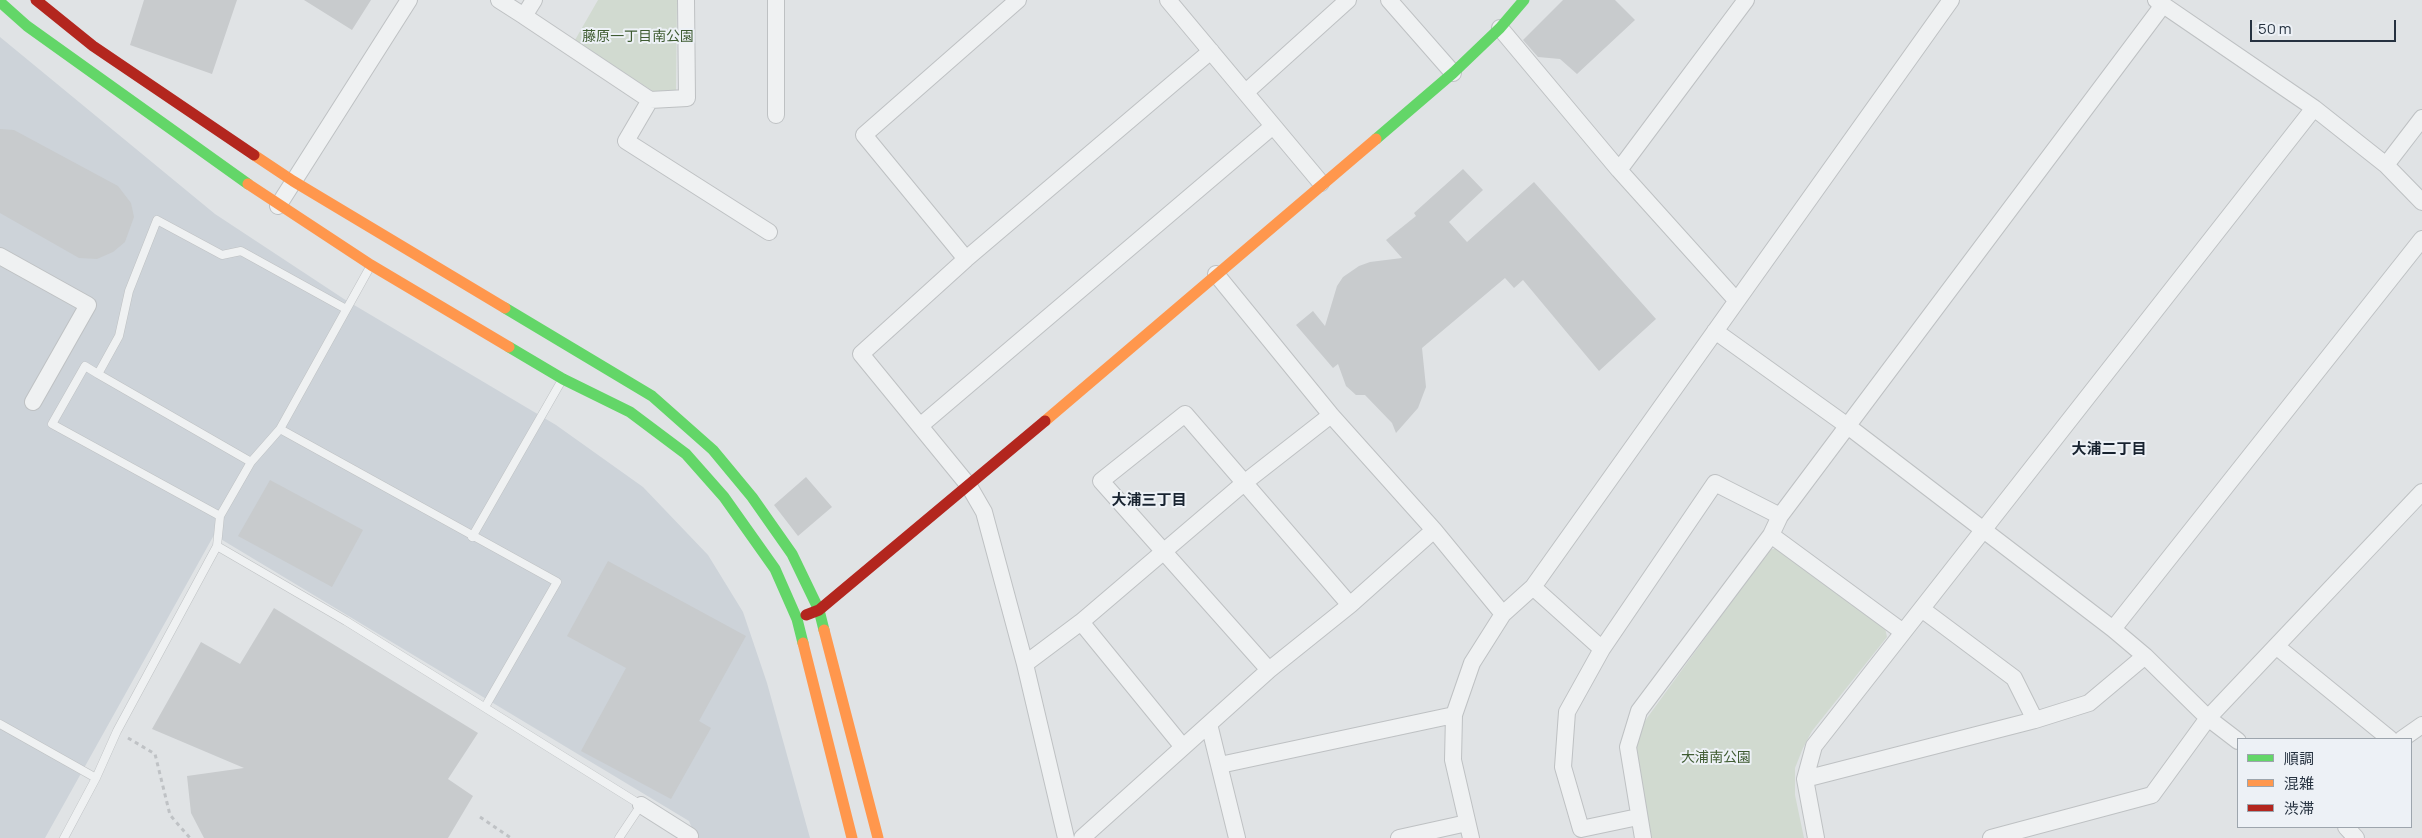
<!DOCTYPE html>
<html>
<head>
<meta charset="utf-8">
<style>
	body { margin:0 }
	#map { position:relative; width:2422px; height:838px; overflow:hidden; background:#e0e3e5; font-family:Manrope,"Noto Sans JP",sans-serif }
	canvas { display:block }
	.legend { position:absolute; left:2237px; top:738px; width:175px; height:90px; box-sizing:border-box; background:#edf1f6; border:1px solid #9da5ad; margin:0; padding:6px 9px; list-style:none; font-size:15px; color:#263240 }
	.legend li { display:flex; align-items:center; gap:10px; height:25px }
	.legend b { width:25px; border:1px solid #9da5ad }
	.scale { position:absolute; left:2250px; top:20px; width:146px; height:22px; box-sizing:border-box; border:2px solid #263240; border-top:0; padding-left:6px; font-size:15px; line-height:18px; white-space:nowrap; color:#263240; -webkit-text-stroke:4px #edf1f6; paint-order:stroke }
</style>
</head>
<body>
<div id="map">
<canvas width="2422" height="838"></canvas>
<ul class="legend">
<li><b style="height:6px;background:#63d668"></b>順調</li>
<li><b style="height:6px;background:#ff974d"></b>混雑</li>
<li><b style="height:6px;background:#b3261e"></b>渋滞</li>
</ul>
<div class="scale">50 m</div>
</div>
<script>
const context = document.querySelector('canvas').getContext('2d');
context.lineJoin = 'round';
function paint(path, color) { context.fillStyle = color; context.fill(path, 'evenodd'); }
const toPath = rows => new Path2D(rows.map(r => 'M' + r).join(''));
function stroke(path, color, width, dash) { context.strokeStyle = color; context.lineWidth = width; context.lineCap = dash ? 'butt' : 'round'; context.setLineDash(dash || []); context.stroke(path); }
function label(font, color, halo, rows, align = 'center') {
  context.font = font + ' Manrope,"Noto Sans JP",sans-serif'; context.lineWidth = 4; context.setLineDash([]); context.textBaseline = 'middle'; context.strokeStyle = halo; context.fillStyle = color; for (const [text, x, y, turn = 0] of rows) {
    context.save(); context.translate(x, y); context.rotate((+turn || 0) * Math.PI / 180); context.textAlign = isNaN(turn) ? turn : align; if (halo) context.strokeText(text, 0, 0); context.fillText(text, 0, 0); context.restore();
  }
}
paint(toPath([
	[0,37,215,214,344,299,556,425,643,487,708,555,743,612,767,683,810,838,696,838,689,821,214,535,45,838,0,838]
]), '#cdd3d9');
paint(toPath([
	[598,0,677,0,676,90,654,92,575,40],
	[1778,548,1885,628,1887,637,1812,731,1803,748,1795,768,1795,795,1804,838,1651,838,1638,784,1636,747,1638,734,1647,718,1769,550]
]), '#d1dad0');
paint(toPath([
	[144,0,237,0,212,74,130,45],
	[304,0,371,0,352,30],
	[1563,0,1615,0,1635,20,1577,74,1560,59,1538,57,1523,40],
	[0,129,14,130,118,186,131,203,134,217,125,242,113,252,97,259,79,258,0,213],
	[1463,169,1483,190,1449,222,1467,242,1534,182,1656,319,1599,371,1523,280,1514,288,1505,278,1422,348,1426,387,1418,408,1396,433,1392,423,1365,395,1356,395,1346,386,1338,364,1333,368,1296,325,1313,311,1325,326,1337,286,1343,277,1359,266,1370,262,1402,258,1386,240,1416,216,1414,213],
	[806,477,832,507,798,536,774,505],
	[270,480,363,530,332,587,238,536],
	[608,561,746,636,699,721,711,728,671,799,581,751,626,668,567,636],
	[274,608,478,733,448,779,473,796,448,838,204,838,191,813,187,776,244,768,152,729,201,642,240,664]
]), '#c8cbcd');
const lane = toPath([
	[98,374,85,366,52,424,220,516],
	[280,429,557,582,485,707],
	[251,462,98,374,119,336,129,291,157,220,222,255,241,251,346,309],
	[472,537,562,380],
	[217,546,346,621,641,805,619,838],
	[0,724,96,778],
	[64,838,96,778,117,731,217,546,220,516,251,462,280,429,370,267]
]);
const street = toPath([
	[499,0,524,16,534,0],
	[776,0,776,115],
	[1168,0,1321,183],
	[1389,0,1453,73],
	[2156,0,2314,108,2386,165,2422,202],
	[524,16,650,100,687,98,686,0],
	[1500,28,1619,170,1736,300],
	[1246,92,1348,0],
	[650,100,626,141,769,232],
	[2386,165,2422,118],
	[1619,170,1746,0],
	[278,206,409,0],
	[0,256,88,305,33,402],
	[966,259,864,135,1018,0],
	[1216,274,1331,415,1434,530,1503,614],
	[1715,331,1849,427,2113,629,2145,656,2208,718,2238,741],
	[920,426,1273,126],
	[1771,535,1903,632],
	[1533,587,1602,649],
	[1923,610,2014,678,2035,720],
	[1081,622,1183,747],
	[2113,629,2422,239],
	[2276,646,2390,739],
	[1025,664,984,512,969,486,861,354,966,259,1211,51],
	[1269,670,1101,481,1185,414,1350,605],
	[1454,715,1472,663,1503,614,1533,587,1951,0],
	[1209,724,1237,838],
	[2402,739,2422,725],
	[1220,765,1454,715,1453,760,1471,838],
	[1805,779,2035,720,2089,703,2145,656],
	[641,805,690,836],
	[1638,817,1581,829,1563,767,1567,712,1602,649,1715,483,1780,516],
	[2346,827,2356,838],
	[1066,838,1025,664,1081,622,1244,483,1331,415],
	[1082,838,1269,670,1350,605,1434,530],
	[1399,838,1467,823],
	[1643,838,1628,747,1639,711,1771,535,1780,516,2163,5],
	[1816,838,1805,779,1814,746,2314,108],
	[1991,838,2152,795,2208,718,2422,492]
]);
stroke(lane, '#bec1c3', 9);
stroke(street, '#bec1c3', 18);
stroke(toPath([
	[128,738,155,754,170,815,190,838],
	[480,817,511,838]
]), '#bfc2c5', 3, [4, 4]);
stroke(lane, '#eff1f2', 8);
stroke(street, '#eff1f2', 16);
stroke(toPath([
	[0,2,27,26,248,184],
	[1376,139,1453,73,1500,28,1524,0],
	[505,308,652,396,713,450,752,497,792,554,819,610,824,630],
	[509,347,563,379,630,412,686,454,724,497,775,569,797,619,803,643]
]), '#63d668', 11);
stroke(toPath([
	[254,155,293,181,505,308],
	[248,184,371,265,509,347],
	[1045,421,1376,139],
	[824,630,878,838],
	[803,643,852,838]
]), '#ff974d', 11);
stroke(toPath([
	[36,0,93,46,254,155],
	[806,615,819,610,1045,421]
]), '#b3261e', 11);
label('14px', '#3f5c32', '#edf1f6', [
	["藤原一丁目南公園",638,37],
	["大浦南公園",1716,758]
]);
label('bold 15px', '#182330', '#edf1f6', [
	["大浦二丁目",2109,450],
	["大浦三丁目",1149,501]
]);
</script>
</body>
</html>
